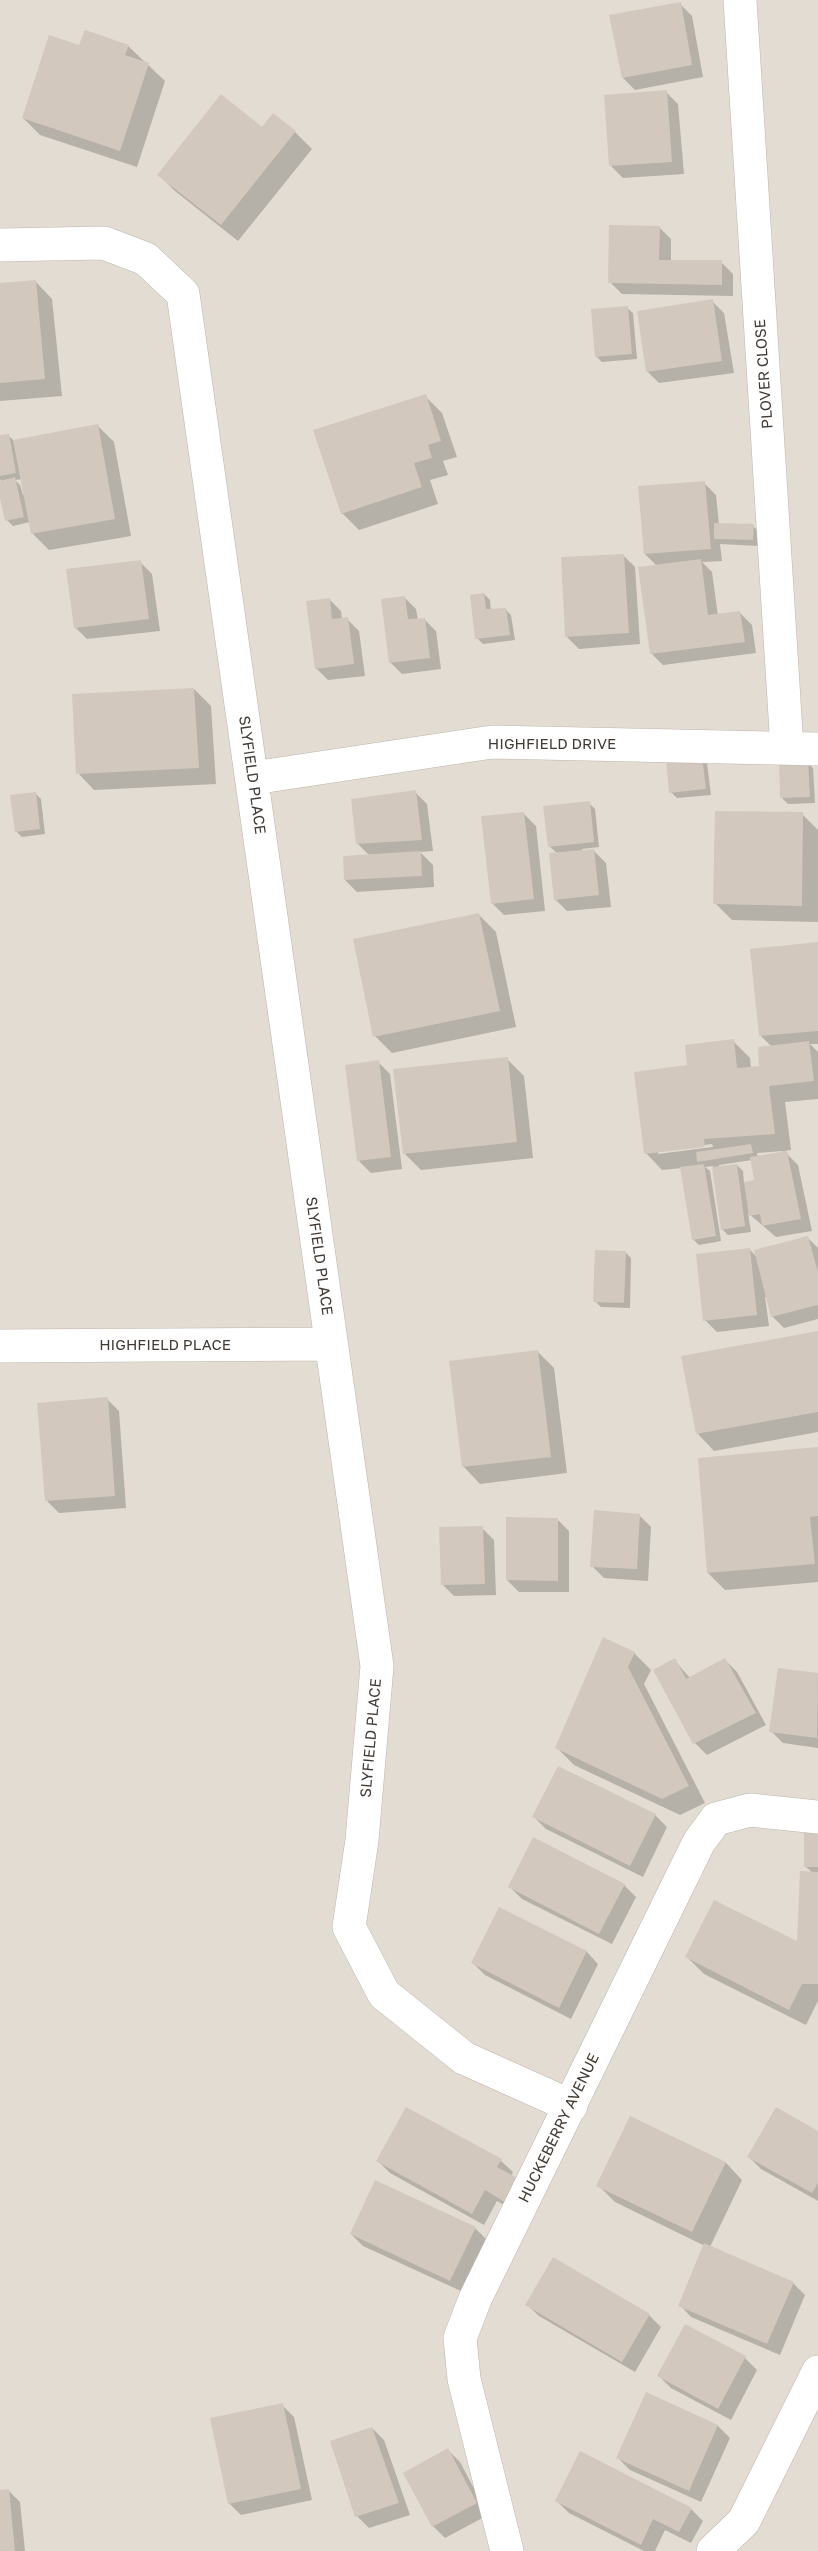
<!DOCTYPE html>
<html>
<head>
<meta charset="utf-8">
<style>
	body { margin:0 }
	canvas { display:block; background:#efeae3 }
</style>
</head>
<body>
<canvas width="818" height="2551"></canvas>
<script>
const context = document.querySelector('canvas').getContext('2d');
context.lineJoin = 'round';
function paint(path, color) { context.fillStyle = color; context.fill(path, 'evenodd'); }
const toPath = rows => new Path2D(rows.map(r => 'M' + r).join(''));
function stroke(path, color, width, dash) { context.strokeStyle = color; context.lineWidth = width; context.lineCap = dash ? 'butt' : 'round'; context.setLineDash(dash || []); context.stroke(path); }
function label(font, color, halo, rows, align = 'center') {
  context.font = font + ' "Golos Text",sans-serif'; context.lineWidth = 6; context.setLineDash([]); context.textBaseline = 'middle'; context.strokeStyle = halo; context.fillStyle = color; for (const [text, x, y, turn = 0] of rows) {
    context.save(); context.translate(x, y); context.rotate((+turn || 0) * Math.PI / 180); context.textAlign = isNaN(turn) ? turn : align; if (halo) context.strokeText(text, 0, 0); context.fillText(text, 0, 0); context.restore();
  }
}
paint(toPath([
	[0,0,818,0,818,2551,0,2551]
]), '#e3dcd2');
paint(toPath([
	[680,4,692,16,703,77,635,90,623,78],
	[128,46,165,81,137,167,40,135,23,118,80,47],
	[666,92,678,104,684,174,623,178,611,166],
	[295,132,312,149,238,241,175,191,159,175],
	[659,227,671,239,671,261,721,262,733,274,733,296,622,294,610,282],
	[36,282,52,299,62,396,0,401,0,285],
	[712,301,724,313,734,373,659,383,647,371],
	[627,308,633,313,637,359,602,362,596,356],
	[425,396,442,413,457,457,443,461,448,475,430,480,438,504,359,530,342,513],
	[97,425,114,442,131,536,49,550,33,534,30,522,13,526,7,520,0,492,0,482,2,482,0,479,0,437,8,435,14,441],
	[22,479,25,494,23,495,20,485,15,480],
	[704,483,716,495,719,525,753,526,759,532,758,546,720,544,722,561,702,562,712,572,718,616,740,613,752,625,756,653,663,665,651,653,657,566,645,554],
	[623,555,635,567,640,644,579,649,567,637],
	[140,562,152,574,160,631,87,639,75,627],
	[484,594,490,600,491,611,505,609,511,615,515,640,483,644,477,638],
	[404,597,416,609,418,620,424,619,436,631,441,669,402,674,390,662],
	[329,599,341,611,342,620,347,619,359,631,365,676,328,680,316,668],
	[194,689,211,706,216,784,94,790,78,773],
	[701,757,707,763,711,795,677,798,671,792],
	[807,762,813,768,815,803,788,804,782,798],
	[415,792,427,804,433,851,420,852,433,865,434,887,357,892,345,880,370,856,357,843],
	[35,793,41,799,45,834,22,837,16,831],
	[589,803,595,809,599,847,582,849,582,852,594,851,606,863,611,907,567,911,555,899,558,854,549,846],
	[524,814,536,826,545,911,504,915,492,903],
	[802,814,818,830,818,922,732,920,715,903],
	[479,915,496,932,516,1027,392,1053,375,1036],
	[818,943,818,1044,810,1044,818,1052,818,1099,785,1102,791,1150,784,1151,798,1165,812,1231,776,1237,748,1213,751,1232,728,1235,722,1229,713,1166,705,1167,710,1171,721,1241,699,1245,693,1239,682,1168,662,1170,646,1153,689,1067,733,1041,750,1058,751,1068,761,1067,772,1047,761,1036],
	[712,1144,713,1147,658,1154,658,1151],
	[783,1151,784,1153,758,1158,757,1153],
	[752,1160,756,1182,744,1183,743,1171,737,1165,719,1168,719,1165],
	[507,1059,524,1076,533,1158,421,1170,404,1153],
	[378,1062,390,1074,402,1169,371,1173,359,1161],
	[808,1238,818,1248,818,1319,784,1328,772,1316,767,1297,765,1297,769,1326,717,1332,705,1320,749,1249,757,1257],
	[625,1252,631,1258,630,1308,601,1307,595,1301],
	[818,1332,818,1432,714,1451,698,1434],
	[537,1351,554,1368,567,1473,480,1484,464,1467],
	[107,1399,119,1411,126,1508,59,1513,47,1501],
	[818,1449,818,1582,725,1590,708,1573],
	[639,1515,651,1527,648,1581,604,1578,592,1566],
	[557,1519,569,1531,569,1592,519,1592,507,1580],
	[482,1528,494,1540,496,1595,454,1596,442,1584],
	[634,1653,651,1670,644,1684,705,1803,680,1815,574,1765,557,1748],
	[674,1660,690,1678,725,1660,737,1672,766,1725,707,1755,695,1743],
	[779,1670,818,1675,818,1748,783,1743,771,1731],
	[559,1768,655,1815,667,1827,643,1877,546,1829,534,1817],
	[818,1832,818,2001,806,2025,704,1974,687,1957,798,1943,813,1873,806,1867],
	[624,1885,636,1897,612,1944,522,1899,510,1887],
	[499,1909,587,1952,598,1964,571,2019,485,1975,473,1963],
	[631,2118,726,2163,742,2180,710,2247,793,2283,805,2295,780,2355,691,2317,680,2305,705,2246,615,2202,598,2185],
	[818,2133,818,2201,761,2169,749,2157],
	[378,2161,501,2161,513,2172,511,2176,520,2214,497,2201,484,2225,390,2173],
	[475,2228,487,2240,463,2292,363,2246,351,2234],
	[527,2305,649,2315,661,2327,635,2372,539,2316],
	[745,2358,757,2370,731,2420,671,2388,659,2376],
	[646,2394,718,2426,730,2438,701,2502,630,2470,618,2458],
	[282,2405,294,2417,312,2500,241,2515,229,2503],
	[372,2428,384,2440,410,2515,369,2528,357,2516,332,2442],
	[448,2450,460,2462,488,2515,445,2538,433,2526],
	[8,2490,20,2502,25,2551,0,2551,0,2491],
	[557,2501,691,2509,703,2521,691,2543,665,2530,655,2551,644,2551,569,2513]
]), '#0003');
paint(toPath([
	[681,2,692,65,622,78,609,15],
	[85,30,129,45,125,55,149,63,120,151,22,118,49,35,79,45],
	[667,90,672,162,609,166,604,95],
	[221,94,262,127,273,113,296,131,221,225,157,175],
	[609,225,660,226,659,260,722,260,722,285,608,283],
	[36,280,45,379,0,383,0,283],
	[713,299,722,361,646,372,637,311],
	[628,306,632,354,595,357,591,309],
	[426,394,441,441,428,445,432,458,414,463,422,487,341,514,313,430],
	[98,424,115,519,31,534,13,440],
	[9,434,16,473,0,476,0,435],
	[15,477,24,517,5,521,0,499,0,481],
	[705,481,711,549,644,554,638,486],
	[714,523,754,524,753,540,714,539],
	[624,554,629,633,565,637,561,557],
	[701,559,708,615,740,611,745,642,650,654,638,567],
	[141,560,149,619,74,628,66,569],
	[484,593,486,609,506,608,510,635,475,639,470,595],
	[405,596,408,619,425,618,430,658,389,663,381,599],
	[330,598,332,619,348,617,354,664,315,669,306,601],
	[194,688,199,768,76,774,72,694],
	[702,756,706,789,669,793,666,760],
	[808,760,810,797,780,798,779,761],
	[416,790,422,840,356,844,351,799],
	[36,792,40,829,15,832,10,795],
	[590,801,594,842,548,847,543,806],
	[715,811,803,812,802,906,713,904],
	[524,812,534,899,491,904,481,816],
	[594,849,599,895,554,900,549,853],
	[421,851,422,876,344,880,343,856],
	[479,913,500,1011,373,1037,353,939],
	[818,942,818,1031,759,1036,750,949],
	[734,1039,737,1068,759,1066,758,1047,809,1041,814,1081,769,1086,775,1134,704,1139,705,1147,644,1154,634,1072,687,1065,685,1045],
	[508,1057,517,1142,403,1154,393,1069],
	[379,1060,391,1157,357,1161,345,1065],
	[751,1144,753,1153,697,1162,696,1152],
	[787,1151,801,1219,762,1226,760,1214,749,1216,744,1182,754,1180,750,1157],
	[704,1164,716,1236,692,1240,680,1167],
	[737,1164,745,1226,721,1230,712,1167],
	[808,1236,818,1272,818,1305,771,1317,754,1250],
	[750,1248,757,1315,703,1321,696,1254],
	[595,1250,626,1251,624,1303,593,1302],
	[818,1331,818,1412,696,1434,681,1356],
	[538,1350,551,1457,462,1467,449,1361],
	[108,1397,115,1496,45,1501,37,1403],
	[818,1447,818,1516,810,1517,815,1564,707,1573,698,1458],
	[594,1510,640,1514,637,1569,590,1567],
	[506,1517,558,1518,558,1581,506,1580],
	[483,1526,485,1584,441,1585,439,1527],
	[603,1637,635,1652,628,1667,689,1786,662,1799,555,1748],
	[675,1658,686,1679,725,1658,756,1713,693,1744,653,1670],
	[778,1668,818,1673,817,1738,769,1732],
	[558,1766,656,1814,630,1866,532,1817],
	[804,1830,818,1830,818,1867,804,1867],
	[533,1837,625,1884,599,1934,508,1887],
	[800,1871,818,1872,818,1984,802,1984,789,2010,685,1957,714,1900,797,1941],
	[499,1907,587,1951,559,2008,471,1963],
	[406,2107,502,2159,497,2167,521,2180,508,2204,485,2190,472,2214,376,2161],
	[776,2107,818,2131,818,2183,812,2193,747,2157],
	[630,2116,726,2162,692,2232,596,2186],
	[375,2180,476,2227,450,2281,350,2234],
	[704,2243,794,2282,767,2344,678,2306],
	[553,2257,650,2314,622,2362,525,2305],
	[685,2324,746,2356,718,2409,657,2376],
	[646,2392,718,2425,689,2491,616,2458],
	[283,2403,301,2489,228,2504,210,2418],
	[372,2427,399,2503,355,2517,330,2441],
	[448,2448,477,2503,432,2527,403,2473],
	[580,2451,692,2508,679,2532,653,2519,641,2545,555,2501],
	[9,2489,15,2551,0,2551,0,2490]
]), '#d3c8bd');
const minor = toPath([
	[740,0,787,748],
	[0,245,104,243,146,259,183,294,377,1666,362,1840,349,1927,384,1994,464,2058,571,2106],
	[253,778,492,742,818,749],
	[0,1346,331,1344],
	[507,2551,464,2379,460,2338,475,2299,699,1842,716,1819,750,1810,818,1817],
	[713,2551,744,2521,818,2372]
]);
stroke(minor, '#bdb4aa', 34);
stroke(minor, '#fff', 33);
label('15px', '#413a34', '#fff', [
	["PLOVER CLOSE",764,374,-94],
	["HIGHFIELD DRIVE",552,744],
	["SLYFIELD PLACE",252,775,82],
	["SLYFIELD PLACE",319,1256,82],
	["HIGHFIELD PLACE",165,1345],
	["SLYFIELD PLACE",371,1738,-85],
	["HUCKEBERRY AVENUE",559,2128,-64]
]);
</script>
</body>
</html>
